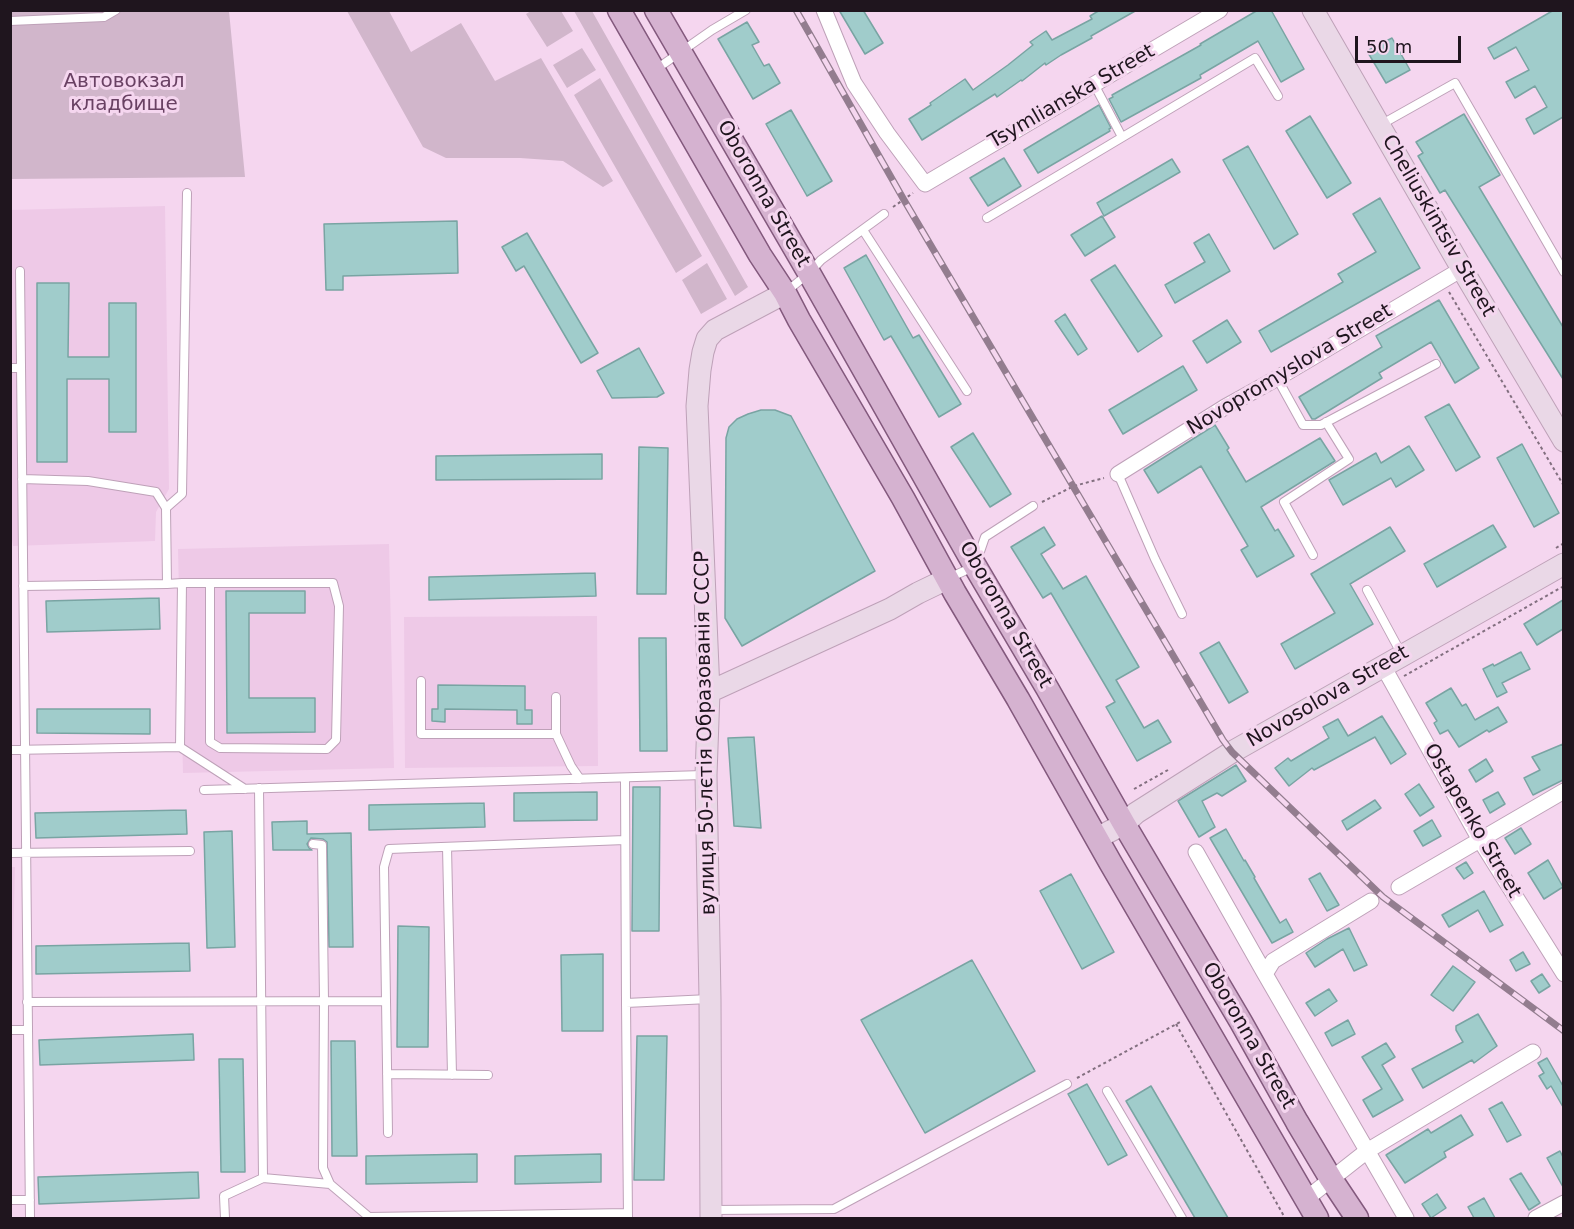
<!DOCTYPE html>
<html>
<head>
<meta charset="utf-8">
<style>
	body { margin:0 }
	#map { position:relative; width:1574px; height:1229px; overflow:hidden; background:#f5d6ef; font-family:"DejaVu Sans",sans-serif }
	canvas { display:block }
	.frame { position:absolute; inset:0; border:12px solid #1f151e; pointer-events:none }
	.scale { position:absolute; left:1355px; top:36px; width:106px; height:27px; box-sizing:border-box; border:3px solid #1f151e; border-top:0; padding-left:8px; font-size:18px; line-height:21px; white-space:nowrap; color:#1f151e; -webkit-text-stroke:4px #f5d6ef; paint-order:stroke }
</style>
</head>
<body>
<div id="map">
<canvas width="1574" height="1229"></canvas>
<div class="frame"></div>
<div class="scale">50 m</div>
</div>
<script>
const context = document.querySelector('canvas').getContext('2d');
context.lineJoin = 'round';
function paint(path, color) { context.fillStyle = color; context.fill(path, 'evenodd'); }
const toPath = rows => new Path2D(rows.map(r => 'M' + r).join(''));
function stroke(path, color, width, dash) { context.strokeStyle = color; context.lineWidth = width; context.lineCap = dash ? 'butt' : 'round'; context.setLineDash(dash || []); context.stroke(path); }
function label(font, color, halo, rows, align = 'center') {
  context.font = font + ' "DejaVu Sans",sans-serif'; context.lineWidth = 6; context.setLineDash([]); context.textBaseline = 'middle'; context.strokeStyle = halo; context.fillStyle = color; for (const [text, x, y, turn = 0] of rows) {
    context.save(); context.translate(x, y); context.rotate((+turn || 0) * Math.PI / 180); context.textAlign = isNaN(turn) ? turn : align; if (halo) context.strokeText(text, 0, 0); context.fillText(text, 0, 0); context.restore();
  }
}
paint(toPath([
	[165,206,169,489,156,512,155,541,13,546,10,528,10,210],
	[389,544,394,768,183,773,178,549],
	[597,616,598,766,405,768,404,617],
	[10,867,15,867,11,1024,10,1024]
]), '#eec9e7');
paint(toPath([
	[10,11,229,11,245,177,11,179],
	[347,11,389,11,411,52,461,23,495,81,541,58,613,181,603,187,563,161,520,158,446,158,423,147],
	[531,11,561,11,573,31,547,47,526,14],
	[574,11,592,11,748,287,735,296],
	[582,48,596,70,567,88,553,65],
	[600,78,702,256,676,273,574,95],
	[707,263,727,299,701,314,682,280]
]), '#d1b6cb');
const building = toPath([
	[839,10,863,10,883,43,865,54,839,10],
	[1100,10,1137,10,1091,36,1092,38,1061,55,1046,65,1045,63,1022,81,1021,80,997,97,995,94,922,140,909,119,931,105,930,103,965,79,973,90,1008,65,1033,45,1030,42,1046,31,1052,40,1092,19,1090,16,1100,10],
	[1258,10,1271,10,1304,69,1281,82,1258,41,1200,75,1201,78,1121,122,1109,99,1113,97,1112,95,1201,45,1200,44,1258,10],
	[1554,10,1563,10,1563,117,1534,134,1526,119,1547,107,1535,86,1515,98,1506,82,1529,70,1516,47,1494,59,1488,48,1554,10],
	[747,22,759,42,752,45,764,66,769,64,780,83,753,99,718,39,747,22],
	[1392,38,1410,70,1386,83,1367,51,1392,38],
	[1099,105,1111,128,1109,129,1110,131,1038,173,1024,150,1099,105],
	[791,110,832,181,807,196,766,124,791,110],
	[1464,114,1500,175,1479,187,1563,327,1563,379,1445,190,1440,193,1418,156,1423,153,1416,142,1464,114],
	[1310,116,1351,183,1327,198,1286,131,1310,116],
	[1248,146,1298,234,1274,249,1223,160,1248,146],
	[1004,158,1021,186,988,206,970,178,1004,158],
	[1172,159,1180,172,1104,216,1097,203,1172,159],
	[1380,198,1420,268,1271,352,1259,331,1343,282,1338,274,1376,252,1353,214,1380,198],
	[1102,216,1115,237,1085,256,1071,235,1102,216],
	[457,221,458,273,343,276,343,290,326,290,324,224,457,221],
	[527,233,598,353,581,363,524,266,516,271,502,247,527,233],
	[1209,234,1230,271,1175,303,1165,285,1205,262,1194,243,1209,234],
	[866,255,913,338,919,335,961,404,939,417,891,336,884,340,844,268,866,255],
	[1115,265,1162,336,1138,352,1091,280,1115,265],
	[37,283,69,283,68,357,109,357,109,303,136,303,136,432,109,432,109,379,67,379,67,462,37,462,37,283],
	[1439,300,1479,368,1455,383,1431,342,1379,373,1382,378,1315,419,1312,419,1299,397,1382,347,1376,336,1439,300],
	[1065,314,1087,349,1078,355,1055,321,1065,314],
	[1227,320,1241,342,1207,363,1193,341,1227,320],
	[639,348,664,393,657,397,612,398,597,371,639,348],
	[1183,366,1197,390,1123,434,1109,410,1183,366],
	[1449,404,1480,457,1456,471,1425,417,1449,404],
	[761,410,775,410,791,416,875,571,742,646,725,618,726,438,729,427,737,419,748,414,761,410],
	[1215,425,1229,448,1227,450,1246,482,1320,438,1335,461,1261,507,1275,531,1278,529,1294,556,1257,577,1241,550,1248,546,1201,466,1158,493,1144,470,1215,425],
	[973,433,1011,494,990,507,951,447,973,433],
	[1522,444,1559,513,1534,527,1497,458,1522,444],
	[1409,446,1424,470,1396,487,1391,478,1343,505,1329,480,1376,453,1381,463,1409,446],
	[639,447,668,448,666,594,637,594,639,447],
	[602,454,602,479,436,480,436,456,602,454],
	[1493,525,1506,547,1437,587,1424,564,1493,525],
	[1044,527,1055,545,1041,554,1063,589,1086,576,1139,667,1116,680,1144,728,1158,720,1171,742,1137,761,1106,707,1115,702,1051,593,1043,598,1011,547,1044,527],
	[1390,527,1405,551,1350,584,1373,624,1295,669,1281,644,1335,613,1311,574,1390,527],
	[595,573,596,596,429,600,429,577,595,573],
	[226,591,305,591,305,613,249,613,249,698,315,698,315,732,227,733,226,591],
	[159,598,160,629,47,632,46,601,159,598],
	[1563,600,1563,629,1537,645,1524,624,1563,600],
	[639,638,666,638,667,751,640,751,639,638],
	[1219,642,1248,692,1229,703,1200,653,1219,642],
	[1521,652,1530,669,1502,683,1507,692,1497,697,1483,669,1493,664,1494,666,1521,652],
	[438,685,525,686,525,710,532,710,532,724,517,724,517,710,445,709,445,722,432,721,432,709,438,709,438,685],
	[1451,688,1462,706,1466,704,1475,720,1498,707,1507,722,1489,732,1487,730,1459,747,1448,730,1440,734,1434,723,1437,721,1426,703,1451,688],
	[37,709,150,709,150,734,37,733,37,709],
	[1382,716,1406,754,1391,764,1375,737,1314,770,1312,768,1289,786,1275,768,1288,758,1291,761,1329,738,1323,727,1338,719,1348,736,1382,716],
	[754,737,761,828,734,826,728,738,754,737],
	[1563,744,1563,780,1533,795,1524,778,1540,770,1532,757,1563,744],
	[1486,759,1493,771,1476,782,1469,770,1486,759],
	[1236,765,1246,781,1222,796,1217,793,1202,801,1215,827,1199,837,1178,801,1236,765],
	[1419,784,1434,807,1420,816,1405,794,1419,784],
	[633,787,660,787,659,931,632,931,633,787],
	[597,792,597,820,514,821,514,793,597,792],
	[1498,792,1505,804,1490,813,1483,800,1498,792],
	[1375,800,1381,808,1347,830,1342,821,1375,800],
	[484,803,485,827,369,830,369,805,484,803],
	[186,810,187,834,36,838,35,813,186,810],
	[1432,820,1441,836,1423,846,1414,831,1432,820],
	[307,821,307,834,351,833,353,947,329,947,327,842,323,839,311,838,307,844,309,848,312,850,273,850,272,822,307,821],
	[1521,828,1531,844,1515,854,1505,838,1521,828],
	[1226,829,1244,861,1245,860,1255,877,1254,878,1280,923,1286,919,1293,932,1272,943,1210,838,1226,829],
	[232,831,235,947,207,948,204,832,232,831],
	[1548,860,1563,887,1544,899,1528,873,1548,860],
	[1466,862,1473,873,1464,879,1456,868,1466,862],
	[1320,873,1339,905,1327,911,1309,879,1320,873],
	[1071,874,1114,952,1082,969,1040,891,1071,874],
	[1484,891,1503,925,1490,932,1478,910,1449,927,1442,915,1484,891],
	[398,926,429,927,428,1047,397,1047,398,926],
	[1349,928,1367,965,1354,971,1343,949,1315,967,1306,953,1327,939,1349,928],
	[189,943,190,971,36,974,36,946,189,943],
	[1523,952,1530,964,1516,971,1510,960,1523,952],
	[603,954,603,1031,562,1031,561,955,603,954],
	[972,960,1035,1071,925,1133,861,1020,972,960],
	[1453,966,1475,982,1453,1011,1431,995,1453,966],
	[1542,974,1550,986,1539,993,1531,981,1542,974],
	[1329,989,1337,1001,1315,1016,1306,1003,1329,989],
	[1478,1014,1497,1046,1474,1063,1472,1060,1423,1088,1412,1069,1463,1042,1456,1030,1456,1026,1478,1014],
	[1348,1020,1355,1034,1332,1046,1325,1033,1348,1020],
	[193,1034,194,1060,40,1065,39,1040,193,1034],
	[637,1036,667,1036,664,1180,634,1180,637,1036],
	[331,1041,355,1041,357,1156,332,1156,331,1041],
	[1386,1043,1395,1057,1382,1065,1403,1100,1373,1117,1363,1100,1382,1089,1362,1057,1386,1043],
	[1547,1058,1563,1086,1563,1107,1551,1086,1547,1089,1539,1076,1544,1073,1538,1063,1547,1058],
	[219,1059,243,1059,245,1172,221,1172,219,1059],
	[1087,1084,1127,1155,1108,1165,1068,1094,1087,1084],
	[1151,1086,1228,1218,1195,1218,1126,1101,1151,1086],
	[1502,1102,1521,1135,1507,1142,1489,1109,1502,1102],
	[1461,1115,1473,1135,1444,1152,1446,1157,1405,1183,1386,1155,1428,1129,1431,1133,1461,1115],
	[1560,1151,1563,1157,1563,1187,1547,1158,1560,1151],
	[477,1154,477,1182,366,1184,366,1156,477,1154],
	[601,1154,601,1182,515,1184,515,1156,601,1154],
	[198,1172,199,1198,39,1204,38,1177,198,1172],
	[1521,1173,1540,1203,1529,1210,1510,1179,1521,1173],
	[1437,1194,1446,1208,1431,1218,1422,1204,1437,1194],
	[1484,1198,1495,1218,1474,1218,1468,1207,1484,1198]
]);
paint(building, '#a0cccb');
stroke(building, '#79a4a3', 1.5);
const lane = toPath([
	[10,21,104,17,116,10],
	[655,70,712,30,746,10],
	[1094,84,1122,137],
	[1382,124,1455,83,1564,272],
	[187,193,182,494,166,508,167,584,182,583,333,583,339,606,336,740,327,749,220,748,210,742,210,583],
	[987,218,1255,58,1278,96],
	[863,230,967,391],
	[20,271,30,1218],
	[787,291,809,273,821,260,884,214],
	[10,368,21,368],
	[1277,378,1303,425,1321,425,1436,364],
	[1118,474,1155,559,1182,614],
	[22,479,88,481,156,492,166,508],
	[1313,555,1284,502,1349,459,1326,422],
	[949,578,975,566,985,537,1033,506],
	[182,583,180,747,245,789],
	[23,586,167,584],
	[1367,590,1401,653],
	[421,681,421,734,556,734,556,697],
	[556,734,571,766,580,779],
	[10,750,180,747],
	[625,778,626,1003,628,1218],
	[259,788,263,1178],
	[204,790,703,775],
	[313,844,322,845,324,1001,323,1168,330,1184,369,1217,628,1213],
	[447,847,452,1075],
	[10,853,190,851],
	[27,1002,385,1001],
	[626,1003,709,999],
	[10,1030,28,1030],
	[387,1074,488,1075],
	[1107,1091,1182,1218],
	[388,1133,384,867,389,849,625,840],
	[10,1200,30,1200],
	[714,1210,834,1209,1067,1084],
	[225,1218,224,1196,263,1178,330,1184]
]);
const street = toPath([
	[824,10,854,83,887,133,925,184,1220,10],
	[1118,474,1225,407,1281,376,1462,269],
	[1383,666,1480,840,1564,974],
	[1196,852,1265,974],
	[1399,887,1564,791],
	[1371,901,1273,961,1265,974,1406,1218],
	[1306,1199,1367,1151,1533,1052],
	[1536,1218,1564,1203]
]);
const secondary = toPath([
	[1313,10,1462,269,1564,441],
	[709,692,890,609,918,593,947,579],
	[1097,838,1124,824,1136,813,1232,752,1564,564],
	[711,1218,710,999,706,775,709,692,697,406,700,370,703,352,707,339,715,330,785,293]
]);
const primary = toPath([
	[619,10,760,255,785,293,799,320,903,498,955,593,1018,699,1110,862,1317,1218],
	[656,10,809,273,975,566,1047,688,1124,824,1241,1022,1297,1122,1331,1179,1357,1218]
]);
stroke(lane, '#bea1b8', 10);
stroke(street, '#bea1b8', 17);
stroke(secondary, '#bea1b8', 23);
stroke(primary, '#83597d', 25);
stroke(toPath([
	[893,207,913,193],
	[1449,292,1564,486],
	[1042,502,1074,486,1104,478],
	[1556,548,1564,543],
	[1404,676,1564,586],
	[1134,789,1168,770],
	[1176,1024,1285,1218],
	[1077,1078,1182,1021]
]), '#826f7f', 2, [3, 3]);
stroke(lane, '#fff', 8);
stroke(street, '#fff', 15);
stroke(secondary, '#ead8e7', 21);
stroke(primary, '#d5b2d0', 22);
const rail = toPath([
	[796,10,904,200,1223,740,1232,752,1383,897,1564,1031]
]);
stroke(rail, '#937d8f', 7);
stroke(rail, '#f5d6ef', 4.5, [14]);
label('20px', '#694163', '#f5d6ef', [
	["Автовокзал",124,82],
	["кладбище",124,105]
]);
label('20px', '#1f151e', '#f5d6ef', [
	["Tsymlianska Street",1072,97,-30],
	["Oboronna Street",763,194,60],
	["Cheliuskintsiv Street",1438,226,60],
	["Novopromyslova Street",1290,370,-31],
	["Oboronna Street",1005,615,60],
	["Novosolova Street",1328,697,-30],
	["вулиця 50-лєтія Образованія СССР",706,733,-91],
	["Ostapenko Street",1472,821,60],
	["Oboronna Street",1248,1036,60]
]);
</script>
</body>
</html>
